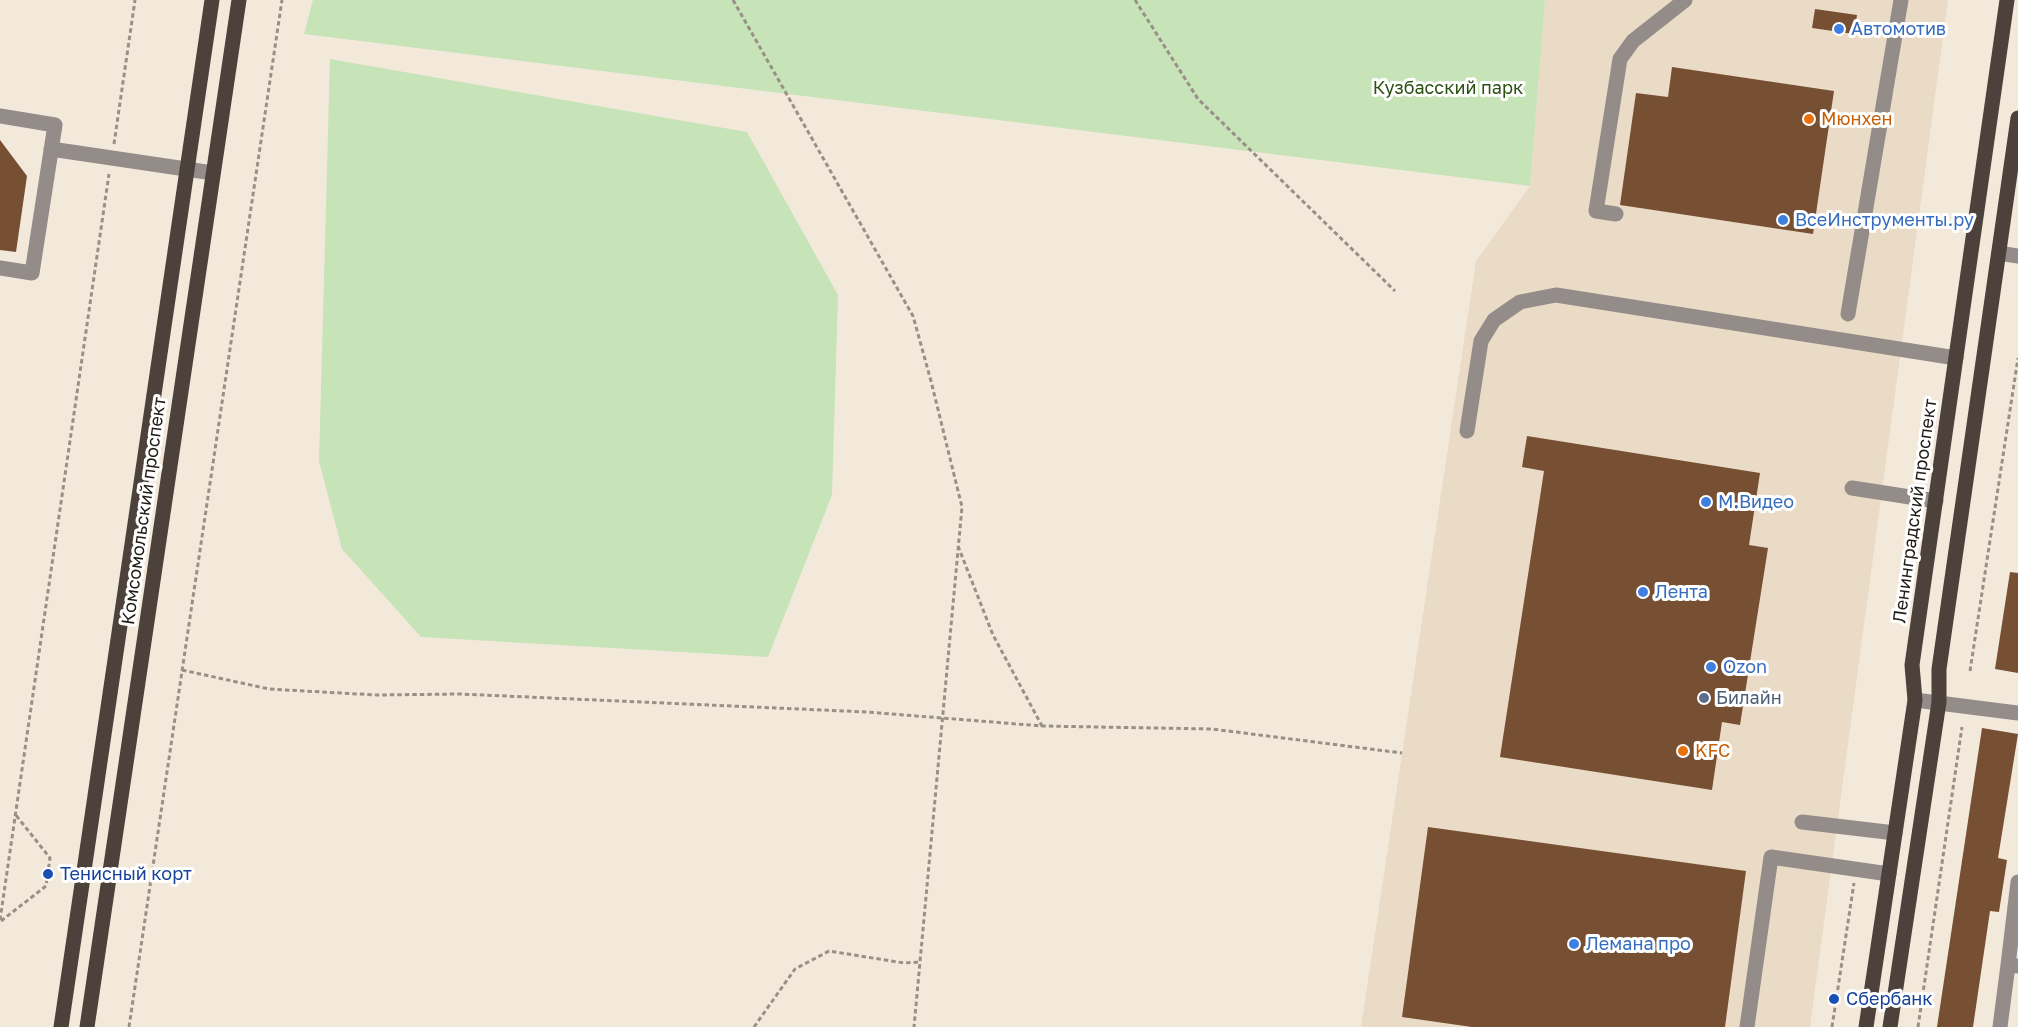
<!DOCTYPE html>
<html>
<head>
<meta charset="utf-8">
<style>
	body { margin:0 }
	canvas { display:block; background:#f3e9db }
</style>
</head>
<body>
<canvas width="2018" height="1027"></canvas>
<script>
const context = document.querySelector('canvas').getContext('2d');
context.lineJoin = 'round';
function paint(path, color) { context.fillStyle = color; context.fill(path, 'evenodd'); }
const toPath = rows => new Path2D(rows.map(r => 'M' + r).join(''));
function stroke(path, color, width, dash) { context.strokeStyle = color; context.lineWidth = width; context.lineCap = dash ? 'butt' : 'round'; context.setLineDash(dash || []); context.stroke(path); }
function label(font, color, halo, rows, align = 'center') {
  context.font = font + ' "Golos Text",sans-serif'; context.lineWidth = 6; context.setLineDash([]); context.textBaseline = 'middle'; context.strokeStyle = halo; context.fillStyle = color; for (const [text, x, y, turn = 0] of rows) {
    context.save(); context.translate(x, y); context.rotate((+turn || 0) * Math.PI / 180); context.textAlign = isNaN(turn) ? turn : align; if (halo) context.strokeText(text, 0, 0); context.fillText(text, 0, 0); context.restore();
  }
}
paint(toPath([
	[1545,0,1948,0,1810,1027,1361,1027,1476,261,1530,186]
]), '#eadbc7');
paint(toPath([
	[313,0,1545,0,1530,186,304,34],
	[330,59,747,132,838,295,832,495,768,657,421,637,342,549,319,461]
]), '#c7e3b8');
paint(toPath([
	[1815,9,1857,15,1854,34,1812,28],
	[1672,67,1834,91,1813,234,1620,205,1636,93,1668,97],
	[0,140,27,176,16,252,0,250],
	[1527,436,1760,473,1749,545,1768,548,1740,725,1722,722,1712,790,1500,757,1544,471,1522,467],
	[2010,572,2018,573,2018,673,1995,669],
	[1982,728,2018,734,1998,858,2007,860,1999,912,1990,911,1973,1027,1937,1027],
	[1428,827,1746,871,1725,1027,1472,1027,1402,1017]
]), '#774f32');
stroke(toPath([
	[733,0,913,316,931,381,962,507,914,1027],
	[1135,0,1198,99,1395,291],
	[114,144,135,0],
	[958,546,993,635,1042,726],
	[182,670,269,689,377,695,460,694,867,712,1042,726,1212,729,1402,753],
	[1970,671,2018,358],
	[0,920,109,174],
	[1,921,46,886,50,858,15,814],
	[129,1027,282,0],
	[754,1027,795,969,829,951,904,963,920,962],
	[1832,1027,1854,883],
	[1918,1027,1962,727]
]), '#989087', 3, [4.5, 3]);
stroke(toPath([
	[0,116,55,125,32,273,0,268],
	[51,149,213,173],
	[1616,214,1596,211,1620,59,1633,41,1685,0],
	[1999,253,2018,256],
	[1848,314,1901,0],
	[1467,431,1481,341,1494,320,1520,302,1556,295,1956,358],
	[1852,488,1936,501],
	[1915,700,2018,713],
	[1802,822,1895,833],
	[2018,882,2008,965,2018,966],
	[1747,1027,1771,857,1889,874],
	[2000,1027,2008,965]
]), '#938c88', 15);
stroke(toPath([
	[61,1027,212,0],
	[87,1027,239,0],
	[1866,1027,1915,700,1912,665,2007,0],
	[1890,1027,1939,702,1939,669,2018,118]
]), '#4c423b', 15);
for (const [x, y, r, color] of [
	[1839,29,6,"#3f7fe0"],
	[1809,119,6,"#e8710a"],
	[1783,220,6,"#3f7fe0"],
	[1706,502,6,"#3f7fe0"],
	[1643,592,6,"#3f7fe0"],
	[1711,667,6,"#3f7fe0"],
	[1704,698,6,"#5c6f8a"],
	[1683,751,6,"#e8710a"],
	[48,874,6,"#1a4fb4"],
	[1574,944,6,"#3f7fe0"],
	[1834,999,6,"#1a4fb4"]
]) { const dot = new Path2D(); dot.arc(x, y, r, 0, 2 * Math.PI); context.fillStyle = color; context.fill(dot); stroke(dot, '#fff', 2); }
label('18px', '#366cbe', '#fff', [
	["Автомотив",1851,29],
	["ВсеИнструменты.ру",1795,220],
	["М.Видео",1718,502],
	["Лента",1655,592],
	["Ozon",1723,667],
	["Лемана про",1586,944]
], 'left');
label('18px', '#2b5012', '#fff', [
	["Кузбасский парк",1448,88]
]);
label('18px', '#c56008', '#fff', [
	["Мюнхен",1821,119],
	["KFC",1695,751]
], 'left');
label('18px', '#201c18', '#fff', [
	["Комсомольский проспект",144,511,-82],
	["Ленинградский проспект",1915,511,-82]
]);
label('18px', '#4e5e75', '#fff', [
	["Билайн",1716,698]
], 'left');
label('18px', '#164399', '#fff', [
	["Тенисный корт",60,874],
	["Сбербанк",1846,999]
], 'left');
</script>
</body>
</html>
